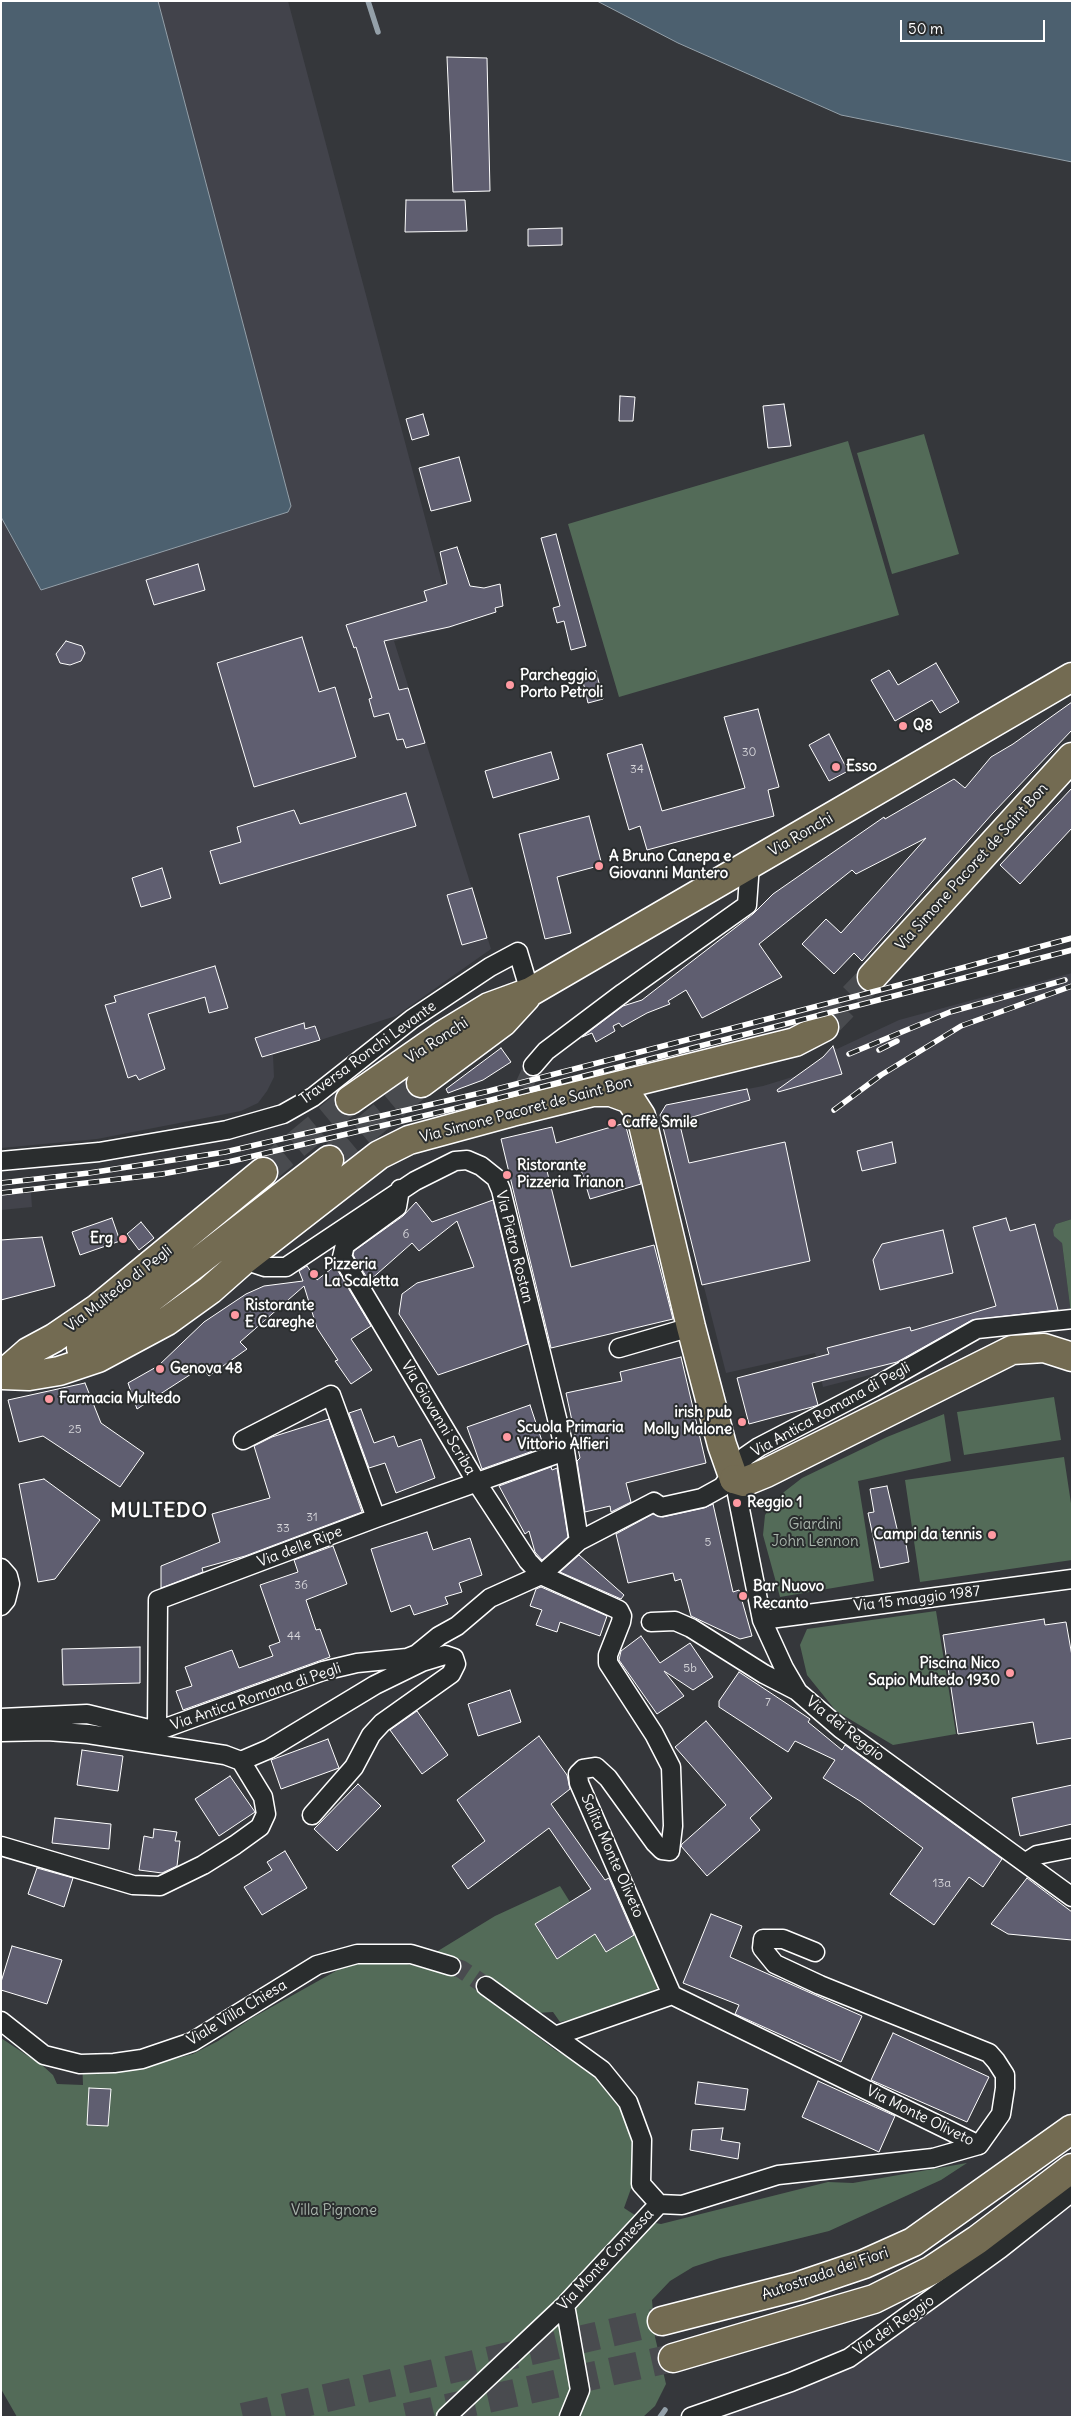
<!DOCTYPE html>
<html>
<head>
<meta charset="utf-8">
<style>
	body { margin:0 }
	#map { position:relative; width:1073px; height:2418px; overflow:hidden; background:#35373b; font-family:Delius,sans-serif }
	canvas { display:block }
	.frame { position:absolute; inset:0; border:2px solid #fff; pointer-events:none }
	.scale { position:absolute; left:900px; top:20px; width:145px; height:22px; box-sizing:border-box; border:2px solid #fff; border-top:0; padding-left:6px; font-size:15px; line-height:18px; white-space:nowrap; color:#fff; -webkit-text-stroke:4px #2a2d2e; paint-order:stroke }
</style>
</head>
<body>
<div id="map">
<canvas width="1073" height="2418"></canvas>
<div class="frame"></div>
<div class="scale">50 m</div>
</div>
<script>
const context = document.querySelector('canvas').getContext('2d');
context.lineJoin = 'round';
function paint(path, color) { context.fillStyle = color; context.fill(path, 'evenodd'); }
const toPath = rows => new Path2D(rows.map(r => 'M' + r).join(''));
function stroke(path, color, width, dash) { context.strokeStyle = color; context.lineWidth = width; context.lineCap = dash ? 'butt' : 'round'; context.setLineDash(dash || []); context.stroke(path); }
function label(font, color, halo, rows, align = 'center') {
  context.font = font + ' Delius,sans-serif'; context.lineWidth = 4; context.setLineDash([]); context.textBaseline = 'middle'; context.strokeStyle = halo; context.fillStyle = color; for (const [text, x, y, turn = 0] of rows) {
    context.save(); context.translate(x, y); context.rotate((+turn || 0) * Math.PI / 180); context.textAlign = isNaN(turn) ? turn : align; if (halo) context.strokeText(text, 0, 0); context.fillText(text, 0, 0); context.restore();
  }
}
paint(toPath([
	[158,1,288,1,454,627,394,641,491,949,396,1016,273,1055,274,1077,267,1091,258,1103,241,1111,97,1139,1,1148,1,517,41,589,288,512,291,506],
	[1072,973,1072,1219,1056,1224,1062,1243,1071,1314,976,1324,901,1367,823,1387,815,1353,726,1373,660,1115,666,1105,763,1086,799,1075,823,1057,833,1046,837,1049,899,1020],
	[31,1193,32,1207,1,1210,1,1195],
	[1072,2202,1072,2417,702,2417,850,2367]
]), '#42434b');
paint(toPath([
	[924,434,959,554,892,574,857,453],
	[848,441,899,615,619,697,568,524],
	[1072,1219,1072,1322,1062,1243,1054,1236,1053,1230,1056,1224],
	[1054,1397,1061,1440,964,1455,957,1412],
	[944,1414,951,1461,858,1481,874,1581,780,1597,763,1535,765,1515,784,1492,802,1478,887,1437],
	[1064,1457,1072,1510,1072,1560,920,1582,905,1480],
	[936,1611,956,1734,893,1745,836,1711,807,1675,800,1645,807,1629],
	[560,1886,570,1902,535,1924,556,1958,595,1934,606,1952,636,1934,659,1979,658,1988,611,2010,560,2022,553,2012,536,2013,488,1981,482,1995,555,2050,592,2071,616,2098,636,2151,633,2183,624,2208,644,2221,661,2224,828,2182,853,2183,967,2163,941,2180,829,2231,720,2258,693,2267,670,2281,652,2300,655,2337,666,2384,655,2406,643,2417,17,2417,1,2389,1,2038,43,2066,53,2075,57,2084,83,2085,82,2057,121,2054,128,2071,193,2054,218,2041,252,2018,352,1962,407,1964,447,1974,433,1954,495,1916]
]), '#536b58');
const water = toPath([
	[1,1,158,1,291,506,288,512,41,590,1,517,1,1],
	[597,1,1072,1,1072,162,841,115,678,43,597,1]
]);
paint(water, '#4c606f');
stroke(water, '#94a0a9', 1);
stroke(toPath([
	[368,1,378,32],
	[660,2417,665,2410]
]), '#94a0a9', 5.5);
const building = toPath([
	[447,57,487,58,490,191,453,192,447,57],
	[406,200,465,200,467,231,405,232,406,200],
	[562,228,562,245,528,246,528,229,562,228],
	[620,396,635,397,633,421,619,421,620,396],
	[784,404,791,446,768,448,763,406,784,404],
	[423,414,429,435,412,440,406,419,423,414],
	[459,457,471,501,431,511,419,468,459,457],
	[556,534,586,646,571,650,564,621,557,623,553,608,560,606,541,538,556,534],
	[457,547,470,586,484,588,500,584,503,606,495,608,496,612,449,627,384,641,399,690,408,688,425,743,406,748,403,739,397,740,389,713,374,717,369,699,372,698,356,647,354,648,346,625,427,601,424,591,447,584,440,552,457,547],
	[198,564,205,590,154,605,146,580,198,564],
	[302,637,319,692,335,687,356,757,254,787,217,663,302,637],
	[66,641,82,646,85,653,81,661,70,665,60,663,56,654,66,641],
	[936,663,959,702,940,713,932,700,895,721,871,680,889,670,898,685,936,663],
	[596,671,603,699,588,703,581,673,596,671],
	[1072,702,1072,730,993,813,862,961,854,953,834,974,802,944,826,919,841,933,926,838,856,874,852,870,759,944,782,977,702,1018,686,990,668,1001,670,1004,647,1013,622,1027,619,1023,613,1026,615,1031,596,1042,592,1033,582,1037,623,1006,642,1000,753,914,773,894,884,817,885,819,954,779,965,788,991,757,1013,744,1072,702],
	[758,709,779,787,768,790,774,816,647,850,640,826,629,830,607,754,642,744,662,811,745,788,724,717,758,709],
	[829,734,848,771,829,781,809,745,829,734],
	[551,752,559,779,493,798,485,771,551,752],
	[1072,788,1072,828,1020,884,1000,865,1072,788],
	[406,793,416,826,220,884,210,851,241,842,237,827,294,810,300,824,406,793],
	[589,816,602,865,557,877,571,933,545,939,519,834,589,816],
	[162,868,171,898,141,907,132,878,162,868],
	[472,888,487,938,462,945,447,895,472,888],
	[215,966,228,1008,209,1013,205,997,148,1014,165,1069,139,1080,136,1075,128,1078,105,1005,116,1002,114,996,215,966],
	[304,1023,305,1029,315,1026,320,1040,262,1057,255,1038,304,1023],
	[833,1046,842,1074,778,1092,777,1090,823,1057,833,1046],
	[501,1048,511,1062,483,1080,448,1093,446,1089,501,1048],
	[747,1089,750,1100,679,1121,689,1163,785,1142,810,1261,702,1285,660,1115,666,1105,747,1089],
	[625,1123,641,1184,590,1199,579,1163,547,1171,571,1267,654,1245,673,1319,551,1348,501,1139,552,1127,556,1143,625,1123],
	[892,1142,896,1163,862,1171,857,1151,892,1142],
	[493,1200,528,1344,438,1375,399,1314,402,1294,417,1283,474,1267,457,1221,419,1251,412,1243,369,1281,353,1255,354,1251,403,1216,416,1202,432,1222,493,1200],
	[112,1218,120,1241,80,1255,72,1232,112,1218],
	[1006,1218,1010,1231,1035,1224,1058,1310,972,1320,897,1362,812,1383,818,1405,812,1407,749,1424,737,1378,829,1354,827,1348,910,1327,911,1331,996,1306,973,1227,1006,1218],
	[141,1222,154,1238,139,1250,127,1234,141,1222],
	[943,1230,953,1273,880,1290,873,1260,882,1244,943,1230],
	[42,1237,55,1286,1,1300,1,1240,42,1237],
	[307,1266,317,1280,335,1266,371,1326,351,1339,372,1370,351,1384,335,1361,338,1360,317,1328,304,1286,240,1342,247,1349,209,1376,202,1367,137,1409,128,1383,158,1366,204,1322,246,1294,264,1286,303,1281,299,1271,307,1266],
	[681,1357,706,1463,626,1483,631,1502,611,1512,610,1506,585,1512,577,1461,580,1458,566,1393,622,1381,620,1372,681,1357],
	[85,1383,101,1423,144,1453,120,1487,43,1436,19,1442,8,1400,85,1383],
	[530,1405,544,1447,482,1469,467,1427,530,1405],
	[361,1409,374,1443,394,1436,398,1447,421,1439,435,1478,396,1493,385,1463,369,1468,349,1413,361,1409],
	[329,1419,362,1512,245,1556,202,1568,203,1572,161,1588,161,1566,220,1542,212,1514,270,1498,254,1446,272,1437,329,1419],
	[551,1467,552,1470,557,1468,568,1537,542,1560,535,1552,529,1531,525,1534,499,1486,551,1467],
	[44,1479,100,1520,55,1579,38,1582,19,1484,44,1479],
	[887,1486,898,1533,904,1532,909,1562,880,1568,868,1513,874,1512,870,1489,887,1486],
	[713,1504,733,1592,739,1590,752,1636,740,1639,691,1616,681,1579,675,1581,673,1573,628,1583,616,1534,653,1514,663,1517,704,1508,713,1504],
	[427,1532,433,1550,470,1538,482,1575,459,1583,462,1592,445,1597,448,1604,414,1615,410,1605,391,1612,371,1549,427,1532],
	[333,1546,347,1584,306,1600,316,1630,320,1629,330,1657,183,1710,176,1691,192,1686,185,1667,232,1650,239,1668,273,1656,269,1646,280,1642,260,1585,298,1572,294,1560,333,1546],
	[579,1555,624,1595,621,1599,560,1572,579,1555],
	[541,1587,607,1616,600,1636,560,1622,557,1632,536,1625,542,1610,530,1606,536,1589,541,1587],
	[1044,1619,1045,1625,1066,1622,1072,1656,1072,1738,1037,1744,1033,1722,958,1734,943,1635,1044,1619],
	[641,1636,660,1663,690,1643,713,1677,693,1690,664,1671,684,1696,657,1714,619,1660,621,1651,641,1636],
	[140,1647,140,1683,63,1685,62,1649,140,1647],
	[739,1672,810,1719,808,1722,842,1750,845,1745,1002,1859,983,1887,969,1877,934,1925,890,1894,923,1848,860,1801,823,1778,835,1760,795,1741,788,1752,719,1707,719,1701,739,1672],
	[510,1690,521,1722,478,1736,468,1704,510,1690],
	[417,1711,448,1755,422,1774,390,1730,417,1711],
	[706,1721,772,1798,750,1818,760,1830,707,1876,681,1846,682,1844,726,1805,675,1747,706,1721],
	[539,1736,567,1775,570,1789,551,1804,605,1880,609,1878,634,1935,606,1952,595,1934,557,1959,535,1924,591,1889,549,1828,468,1889,452,1866,485,1841,457,1800,539,1736],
	[328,1739,339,1768,281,1789,271,1760,328,1739],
	[82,1750,123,1756,118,1791,77,1785,82,1750],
	[230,1776,255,1812,219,1836,195,1799,230,1776],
	[358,1784,381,1806,337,1851,314,1829,358,1784],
	[1072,1785,1072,1824,1020,1836,1012,1798,1072,1785],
	[55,1818,111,1824,109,1849,52,1843,55,1818],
	[154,1829,177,1832,175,1841,180,1841,177,1866,162,1873,139,1870,144,1836,153,1838,154,1829],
	[285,1851,307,1888,262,1915,244,1887,272,1870,267,1862,285,1851],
	[37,1868,73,1878,64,1907,28,1894,37,1868],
	[1027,1878,1072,1912,1072,1940,1008,1934,991,1924,1027,1878],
	[711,1914,742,1926,730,1957,862,2016,841,2062,735,2014,739,2005,683,1983,711,1914],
	[12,1946,62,1960,47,2004,1,1990,1,1982,12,1946],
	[893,2033,989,2077,967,2122,871,2080,893,2033],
	[818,2081,895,2116,879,2152,802,2117,818,2081],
	[698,2082,748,2089,745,2110,695,2104,698,2082],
	[89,2088,111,2089,108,2126,87,2125,89,2088],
	[723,2128,721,2140,740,2143,738,2159,690,2150,692,2130,723,2128]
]);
paint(building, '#5f5e70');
stroke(building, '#fff', 1);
stroke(toPath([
	[512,1112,533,1066],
	[451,1966,461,1969,486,1986]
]), '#494b4f', 18, [18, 9]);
stroke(toPath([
	[824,1027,872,977],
	[329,1160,421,1083],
	[263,1172,350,1100]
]), '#494b4f', 28, [28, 14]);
stroke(toPath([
	[243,2417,662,2321],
	[406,2417,673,2358]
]), '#494b4f', 28, [28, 14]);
const street = toPath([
	[533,1066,546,1051,623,993,747,905,750,864],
	[1,1161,99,1152,227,1130,283,1114,313,1097,412,1019,490,967,518,952,530,992],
	[400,1189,397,1207,345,1245,342,1257,477,1483,528,1561,541,1575,619,1610,622,1616,621,1622,608,1655,608,1663,654,1734,671,1767,673,1826,670,1851,662,1850,655,1843,608,1778,596,1767,583,1769,578,1774,579,1783,672,1995],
	[244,1260,265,1267,286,1267,415,1181,455,1161,467,1160,481,1166,496,1178,501,1190,565,1451,579,1541],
	[619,1348,691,1327],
	[243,1440,331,1395,376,1518],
	[734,1479,762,1620,784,1668,798,1692,841,1729,1072,1897],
	[1,1568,8,1576,10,1584,6,1600,1,1606],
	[762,1620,1072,1579],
	[651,1622,675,1621,691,1628,764,1674,797,1691],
	[1,1718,87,1714,157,1731,323,1671,357,1663,407,1658,417,1654,439,1636,457,1626,490,1598,541,1575,579,1541,654,1502,661,1507,702,1498,722,1487,746,1456,759,1447,873,1388,977,1329,1072,1319],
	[157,1731,158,1600,376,1518,565,1451],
	[1,1732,47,1731,88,1734,225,1755,241,1761,263,1797,266,1814,260,1827,235,1845,203,1865,160,1886,133,1885,1,1846],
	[241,1761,269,1749,375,1685,422,1662,445,1655,454,1658,456,1664,451,1674,382,1723,371,1735,354,1767,312,1815],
	[1026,1862,1037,1855,1072,1848],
	[815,1952,783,1939,763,1939,762,1948,775,1964,820,1985,989,2053,996,2061,1005,2075,1005,2088,1001,2114,979,2145],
	[486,1986,602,2070,628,2102,642,2140,641,2184,659,2204],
	[672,1995,979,2145],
	[1,2021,44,2055,80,2064,114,2063,142,2059,192,2042,317,1965,357,1954,411,1954,451,1966],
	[555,2036,672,1995],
	[565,2305,580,2390,569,2417],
	[446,2417,565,2305,659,2204,682,2205,778,2175,933,2158,979,2145],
	[691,2417,791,2382,849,2358,1000,2249,1072,2192]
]);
const primary = toPath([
	[872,977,1072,757],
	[421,1083,503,1022,526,997],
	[598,1092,611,1092,630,1099,641,1116,691,1327,722,1445,734,1479],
	[350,1100,443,1035,489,1007,530,992,1072,677],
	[81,1348,97,1340,329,1160],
	[2,1375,29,1376,59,1371,98,1358,167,1321,210,1290,244,1260,379,1155,409,1140,512,1112,795,1042,824,1027],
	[2,1375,28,1352,54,1338,98,1308,263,1172]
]);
const highway = toPath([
	[734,1479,744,1482,766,1473,1012,1350,1044,1348,1072,1357],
	[662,2321,799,2286,864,2264,913,2242,1072,2129],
	[673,2358,874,2299,932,2270,977,2240,1072,2168]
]);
stroke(street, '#fff', 21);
stroke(primary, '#fff', 31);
stroke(highway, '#fff', 31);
stroke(street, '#2a2d2e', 18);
stroke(primary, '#736b52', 28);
stroke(highway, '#736b52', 28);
const rail = toPath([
	[879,1050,897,1041],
	[849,1054,950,1012,1065,980],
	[834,1110,881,1075,961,1026,1072,986],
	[1,1183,89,1173,225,1152,489,1091,899,985,1072,938],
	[1,1193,162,1174,228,1162,491,1100,1072,950]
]);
stroke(rail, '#fff', 5.5);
stroke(rail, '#2a2d2e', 4, [11]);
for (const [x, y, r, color] of [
	[510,685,5,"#ff9aa2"],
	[903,726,5,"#ff9aa2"],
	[836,767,5,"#ff9aa2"],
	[599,866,5,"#ff9aa2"],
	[612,1123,5,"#ff9aa2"],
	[507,1175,5,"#ff9aa2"],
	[123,1239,5,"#ff9aa2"],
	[314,1274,5,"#ff9aa2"],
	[235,1315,5,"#ff9aa2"],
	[160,1369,5,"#ff9aa2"],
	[49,1399,5,"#ff9aa2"],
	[742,1422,5,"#ff9aa2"],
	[507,1437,5,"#ff9aa2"],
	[737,1503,5,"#ff9aa2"],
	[992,1535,5,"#ff9aa2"],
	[743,1596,5,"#ff9aa2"],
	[1010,1673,5,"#ff9aa2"]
]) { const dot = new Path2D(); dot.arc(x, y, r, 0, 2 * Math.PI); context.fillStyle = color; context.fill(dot); stroke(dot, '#2a2d2e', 2); }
label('12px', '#d7d7db', null, [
	["30",749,753],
	["34",637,770],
	["6",406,1235],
	["25",75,1430],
	["31",312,1518],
	["33",283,1529],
	["5",708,1543],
	["36",301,1586],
	["44",294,1637],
	["5b",690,1669],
	["7",768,1703],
	["13a",942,1884]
]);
label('bold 15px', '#fff', '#2a2d2e', [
	["Parcheggio",520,676],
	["Porto Petroli",520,693],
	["Q8",913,726],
	["Esso",846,767],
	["A Bruno Canepa e",609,857],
	["Giovanni Mantero",609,874],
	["Caffè Smile",622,1123],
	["Ristorante",517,1166],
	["Pizzeria Trianon",517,1183],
	["Erg",113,1239,"right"],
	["Pizzeria",324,1265],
	["La Scaletta",324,1282],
	["Ristorante",245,1306],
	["E Careghe",245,1323],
	["Genova 48",170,1369],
	["Farmacia Multedo",59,1399],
	["irish pub",732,1413,"right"],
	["Molly Malone",732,1430,"right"],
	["Scuola Primaria",517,1428],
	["Vittorio Alfieri",517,1445],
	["Reggio 1",747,1503],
	["Campi da tennis",982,1535,"right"],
	["Bar Nuovo",753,1587],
	["Recanto",753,1604],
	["Piscina Nico",1000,1664,"right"],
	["Sapio Multedo 1930",1000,1681,"right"]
], 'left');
label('15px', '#fff', '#2a2d2e', [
	["Via Ronchi",801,835,-30],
	["Via Simone Pacoret de Saint Bon",972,867,-48],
	["Via Ronchi",437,1041,-33],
	["Traversa Ronchi Levante",368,1053,-36],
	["Via Simone Pacoret de Saint Bon",526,1110,-15],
	["Via Pietro Rostan",514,1247,76],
	["Via Multedo di Pegli",119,1289,-38],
	["Via Antica Romana di Pegli",831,1410,-29],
	["Via Giovanni Scriba",438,1418,59],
	["Via delle Ripe",300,1547,-21],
	["Via 15 maggio 1987",917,1599,-7],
	["Via Antica Romana di Pegli",256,1697,-19],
	["Via dei Reggio",845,1729,38],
	["Salita Monte Oliveto",612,1856,66],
	["Viale Villa Chiesa",237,2013,-31],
	["Via Monte Oliveto",920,2116,26],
	["Via Monte Contessa",606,2260,-47],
	["Autostrada dei Fiori",825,2274,-19],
	["Via dei Reggio",894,2326,-35]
]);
label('15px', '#a9b5ac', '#2a2d2e', [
	["Giardini",815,1525],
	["John Lennon",815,1542],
	["Villa Pignone",334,2211]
]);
context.letterSpacing = '1px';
label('bold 20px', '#fff', '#2a2d2e', [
	["MULTEDO",159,1511]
]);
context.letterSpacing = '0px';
</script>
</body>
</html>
